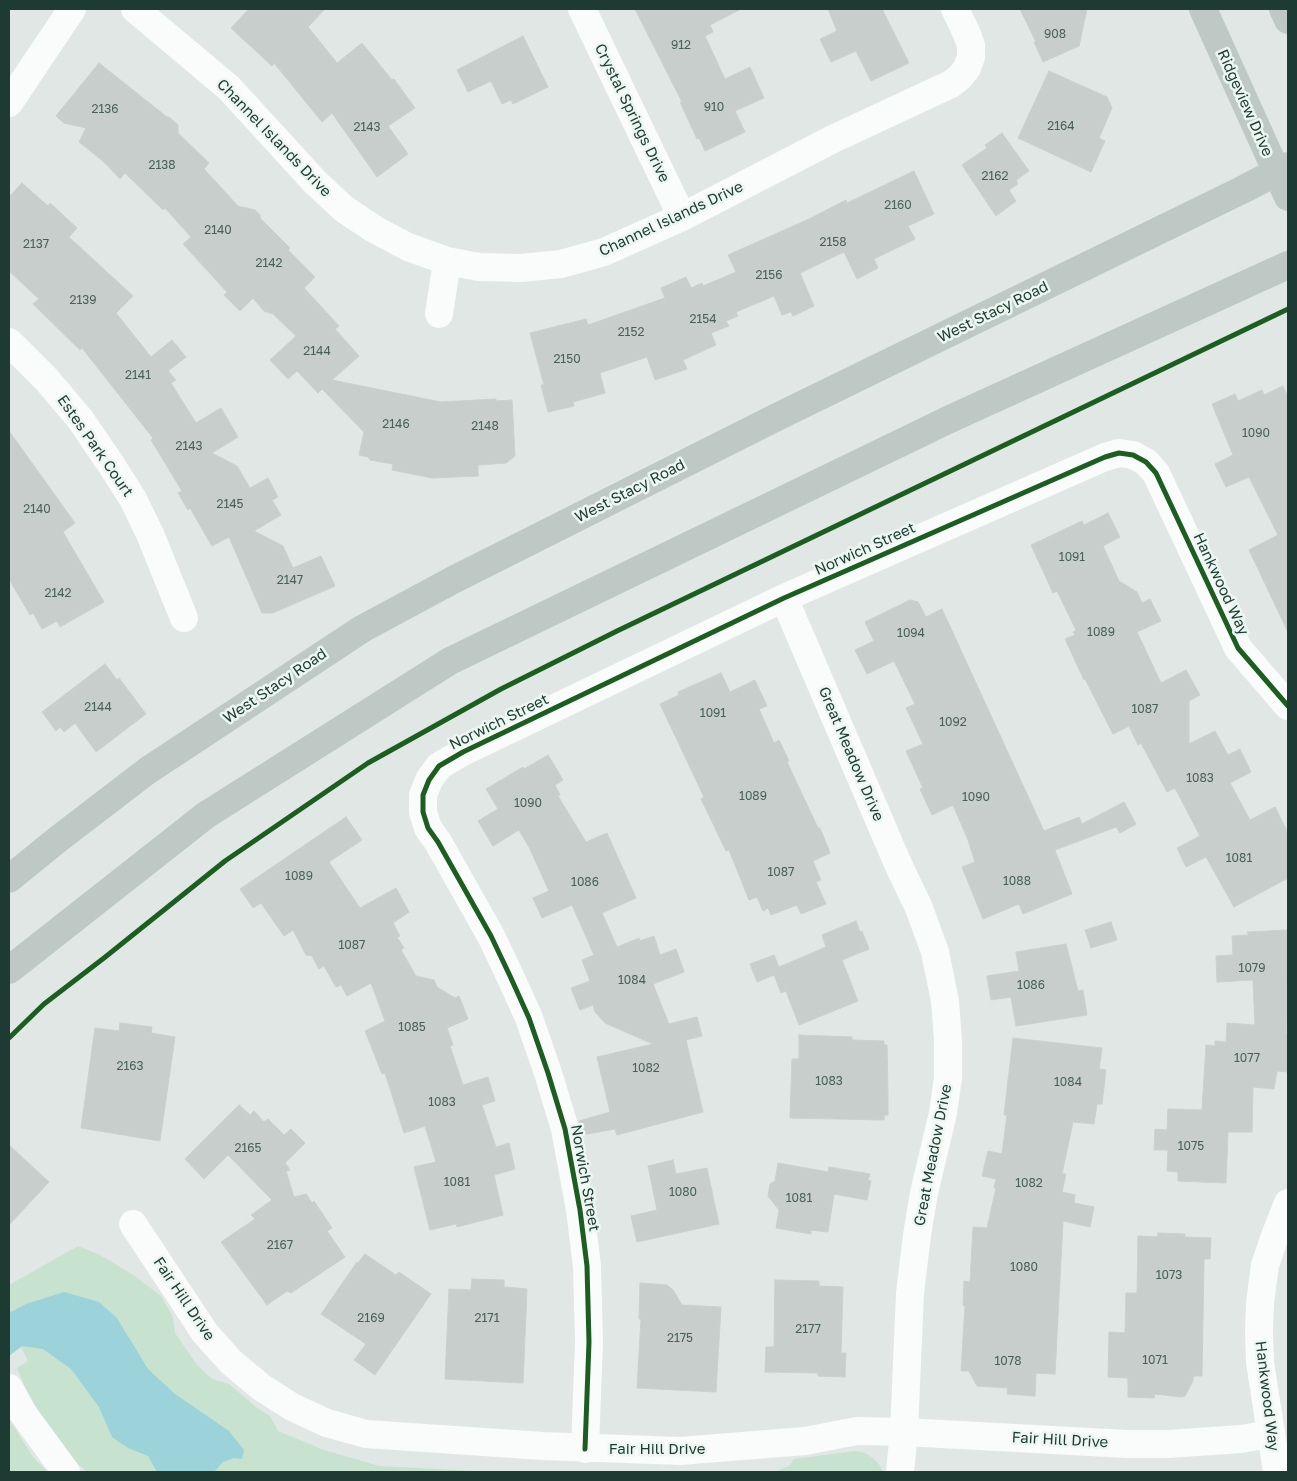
<!DOCTYPE html>
<html>
<head>
<meta charset="utf-8">
<style>
	body { margin:0 }
	#map { position:relative; width:1297px; height:1481px; overflow:hidden; background:#e0e7e4; font-family:"Golos Text",sans-serif }
	canvas { display:block }
	.frame { position:absolute; inset:0; border:10px solid #1d3b32; pointer-events:none }
</style>
</head>
<body>
<div id="map">
<canvas width="1297" height="1481"></canvas>
<div class="frame"></div>
</div>
<script>
const context = document.querySelector('canvas').getContext('2d');
context.lineJoin = 'round';
function paint(path, color) { context.fillStyle = color; context.fill(path, 'evenodd'); }
const toPath = rows => new Path2D(rows.map(r => 'M' + r).join(''));
function stroke(path, color, width, dash) { context.strokeStyle = color; context.lineWidth = width; context.lineCap = dash ? 'butt' : 'round'; context.setLineDash(dash || []); context.stroke(path); }
function label(font, color, halo, rows, align = 'center') {
  context.font = font + ' "Golos Text",sans-serif'; context.lineWidth = 5; context.setLineDash([]); context.textBaseline = 'middle'; context.strokeStyle = halo; context.fillStyle = color; for (const [text, x, y, turn = 0] of rows) {
    context.save(); context.translate(x, y); context.rotate((+turn || 0) * Math.PI / 180); context.textAlign = isNaN(turn) ? turn : align; if (halo) context.strokeText(text, 0, 0); context.fillText(text, 0, 0); context.restore();
  }
}
paint(toPath([
	[78,1246,100,1255,132,1274,161,1296,173,1317,175,1333,197,1365,212,1379,229,1384,257,1408,270,1416,278,1431,324,1450,379,1466,496,1472,87,1472,74,1460,46,1424,26,1389,17,1368,28,1361,9,1323,9,1285],
	[9,1419,33,1457,48,1472,9,1472],
	[856,1451,865,1453,873,1458,879,1464,883,1472,775,1472,789,1466,794,1459]
]), '#c7e2cf');
paint(toPath([
	[64,1292,99,1302,117,1318,148,1369,175,1394,229,1431,244,1450,242,1459,234,1458,223,1462,214,1472,157,1472,148,1456,128,1448,112,1437,99,1407,71,1369,43,1349,22,1346,9,1356,9,1313,26,1304]
]), '#9cd3da');
const building = toPath([
	[249,9,325,9,308,27,337,63,362,43,392,80,394,79,415,108,388,126,408,154,377,177,332,113,322,122,274,63,272,66,231,28,249,9],
	[635,9,741,9,710,25,713,32,705,36,725,79,750,67,764,98,735,111,745,132,705,151,699,138,697,139,680,102,682,102,635,9],
	[828,9,882,9,909,63,871,81,856,51,831,62,820,39,837,31,828,9],
	[1020,9,1087,9,1079,46,1043,62,1034,42,1036,42,1020,9],
	[523,36,548,87,513,104,511,100,502,104,491,81,468,92,457,70,523,36],
	[99,63,167,117,169,117,178,125,178,133,209,163,204,169,238,206,255,210,260,215,260,218,290,248,288,250,315,277,304,288,339,326,335,329,359,356,332,380,441,402,496,399,496,401,512,400,515,456,506,463,478,465,478,476,432,478,392,470,393,464,370,460,368,457,359,455,364,432,322,389,318,393,297,371,288,379,270,360,296,336,273,314,264,311,253,298,240,311,224,295,227,292,183,244,191,237,165,208,163,210,125,173,120,179,104,162,79,142,86,128,64,123,56,116,99,63],
	[1049,71,1107,97,1112,108,1099,138,1105,141,1091,172,1018,138,1049,71],
	[1002,133,1029,171,1016,180,1018,184,1009,190,1016,201,996,216,962,165,987,148,985,145,1002,133],
	[914,171,934,214,908,226,915,239,874,259,878,268,857,279,844,252,800,273,814,306,793,316,791,312,782,315,774,296,736,312,738,316,726,321,729,326,711,333,716,345,683,360,687,369,655,380,647,357,600,373,605,393,573,402,574,406,548,412,541,385,544,385,530,333,586,319,588,325,665,298,661,288,686,277,691,288,702,283,703,286,736,272,728,255,809,219,846,200,847,203,914,171],
	[22,183,48,206,50,203,77,228,69,237,133,296,116,313,151,357,172,340,186,357,168,371,176,380,171,383,196,423,221,408,238,437,212,453,237,466,250,488,268,478,278,497,272,500,281,515,254,531,283,546,293,568,321,556,335,586,273,613,262,613,229,537,212,546,190,508,188,510,178,493,182,491,151,440,153,438,82,348,80,350,33,304,39,299,9,271,9,197,22,183],
	[1283,386,1288,397,1288,632,1249,550,1278,535,1249,477,1226,487,1215,464,1233,455,1212,404,1235,394,1238,401,1262,390,1264,395,1283,386],
	[9,431,75,523,63,532,104,602,60,627,57,621,42,629,33,613,30,615,9,579,9,431],
	[1108,513,1120,537,1103,546,1119,581,1137,592,1142,603,1150,599,1161,621,1137,632,1161,683,1186,670,1200,695,1189,701,1189,744,1215,731,1228,755,1240,749,1251,772,1230,783,1250,820,1275,807,1288,833,1288,878,1234,907,1206,857,1186,867,1177,848,1200,836,1175,788,1167,792,1141,743,1138,745,1129,726,1113,734,1085,679,1084,680,1065,639,1075,635,1073,632,1076,630,1057,591,1053,593,1031,545,1082,521,1084,525,1108,513],
	[910,600,918,602,926,617,942,609,1044,831,1079,817,1082,824,1124,802,1136,824,1120,833,1116,827,1055,850,1072,894,1023,914,1019,904,983,919,962,867,975,862,968,840,953,805,932,815,920,789,923,788,906,751,923,744,906,708,915,704,894,661,867,674,855,650,874,641,865,622,910,600],
	[105,664,117,680,119,678,146,714,96,752,75,723,64,732,60,727,56,731,42,712,105,664],
	[721,673,730,692,755,680,767,706,759,709,774,743,779,740,789,761,787,762,818,828,820,828,830,853,813,861,821,880,816,882,826,904,801,914,797,905,771,915,768,908,763,911,757,897,749,900,729,850,726,851,701,799,704,797,660,704,679,695,678,692,721,673],
	[548,755,563,780,555,785,560,795,558,796,586,842,607,833,636,898,602,913,617,947,639,938,640,941,654,936,660,955,676,949,684,972,653,984,669,1024,697,1017,702,1036,686,1040,703,1112,617,1135,615,1129,582,1135,579,1121,610,1112,597,1057,653,1044,605,1023,595,1012,593,1005,580,1010,571,988,590,981,582,960,594,955,572,905,542,918,533,898,549,891,529,847,519,830,493,846,478,821,498,809,486,789,523,767,524,769,548,755],
	[346,817,362,840,329,862,360,908,396,888,409,912,393,923,400,936,397,937,404,948,401,950,416,976,434,980,437,987,455,998,459,996,468,1019,447,1028,453,1045,450,1046,463,1085,488,1077,495,1101,482,1105,496,1147,509,1143,515,1169,494,1175,503,1215,457,1227,456,1224,430,1230,414,1167,436,1162,425,1126,404,1133,385,1073,382,1074,365,1031,385,1021,371,983,347,996,341,985,336,987,324,966,319,969,312,956,306,955,293,930,284,936,261,903,253,908,240,889,346,817],
	[856,921,860,932,862,931,869,949,842,960,858,1001,799,1025,786,991,781,993,774,975,757,982,750,964,774,955,779,967,826,947,822,935,856,921],
	[1111,922,1117,940,1091,948,1085,930,1111,922],
	[1288,930,1286,1034,1288,1034,1288,1072,1277,1071,1274,1089,1253,1087,1252,1132,1228,1132,1226,1183,1178,1181,1178,1172,1167,1171,1168,1150,1154,1150,1155,1129,1167,1130,1168,1109,1202,1110,1206,1045,1215,1046,1215,1041,1226,1042,1227,1023,1255,1025,1253,980,1217,982,1216,956,1233,955,1232,936,1249,935,1247,932,1288,930],
	[1066,944,1078,991,1083,990,1087,1015,1016,1026,1011,997,991,1000,987,976,1019,971,1016,952,1066,944],
	[120,1023,152,1027,151,1033,175,1037,160,1141,81,1128,95,1028,119,1031,120,1023],
	[799,1035,852,1037,852,1040,884,1041,884,1045,887,1045,888,1095,888,1115,884,1115,884,1120,790,1118,792,1059,799,1059,799,1035],
	[1013,1038,1102,1048,1099,1069,1106,1070,1102,1104,1097,1104,1094,1124,1073,1122,1062,1174,1066,1174,1062,1192,1075,1195,1074,1203,1094,1207,1090,1227,1063,1221,1055,1374,1036,1373,1035,1396,1007,1394,1008,1388,977,1386,969,1371,961,1371,965,1306,963,1305,964,1281,970,1282,973,1227,987,1228,996,1188,994,1188,996,1179,982,1176,988,1151,1002,1154,1007,1115,1004,1115,1013,1038],
	[239,1105,250,1115,254,1111,264,1122,268,1119,284,1135,291,1129,305,1143,285,1163,290,1170,286,1171,294,1197,306,1194,312,1203,314,1201,332,1228,327,1231,345,1257,291,1293,287,1291,267,1305,221,1242,255,1219,251,1215,272,1200,228,1155,204,1179,185,1159,239,1105],
	[9,1145,49,1182,9,1225,9,1145],
	[673,1160,676,1174,707,1168,719,1224,637,1242,631,1216,657,1210,648,1166,673,1160],
	[778,1163,828,1172,829,1167,870,1174,868,1180,871,1181,867,1200,834,1194,828,1232,811,1230,811,1234,776,1228,779,1210,768,1196,770,1184,775,1181,778,1163],
	[1158,1233,1185,1234,1185,1237,1211,1238,1210,1259,1204,1259,1202,1376,1193,1376,1193,1381,1185,1396,1181,1397,1155,1394,1154,1398,1128,1397,1128,1378,1108,1377,1109,1332,1125,1333,1126,1293,1137,1293,1138,1236,1157,1237,1158,1233],
	[365,1254,396,1275,399,1272,431,1294,375,1375,354,1360,366,1344,321,1314,357,1262,358,1263,365,1254],
	[472,1279,504,1280,504,1287,527,1289,523,1383,445,1379,449,1289,471,1290,472,1279],
	[775,1280,819,1281,819,1286,843,1287,841,1353,846,1353,845,1377,818,1376,818,1373,765,1372,766,1347,774,1347,775,1280],
	[640,1283,667,1285,673,1290,682,1305,721,1307,716,1392,637,1388,641,1319,639,1319,640,1283]
]);
paint(building, '#c7cecb');
stroke(building, '#c9d0cd', 1);
stroke(toPath([
	[135,9,229,88,315,182,344,209,374,229,408,247,447,261,479,267,521,268,561,264,604,252,682,217,833,139,951,84,960,77,967,68,971,57,971,45,967,34,955,9],
	[582,9,682,217],
	[9,103,72,9],
	[439,314,447,261],
	[9,342,47,380,80,419,110,463,133,499,150,534,184,618],
	[784,598,898,864,919,908,935,952,945,1001,948,1040,948,1078,943,1113,924,1193,917,1235,910,1293,904,1432,900,1472],
	[133,1224,205,1333,231,1362,261,1387,292,1407,327,1423,366,1434,543,1446,680,1451,805,1441,857,1431,904,1432,1127,1444,1168,1444,1241,1439,1270,1434],
	[9,1388,22,1412,66,1472],
	[585,1449,589,1342,587,1266,580,1210,565,1129,548,1073,529,1018,510,976,491,936,438,842,428,828,423,812,423,795,429,780,439,766,463,752,784,598,1105,457,1119,453,1133,455,1146,462,1156,473,1238,648,1288,706],
	[1277,1472,1260,1362,1259,1331,1260,1303,1265,1265,1275,1236,1288,1203]
]), '#fafbfb', 28);
stroke(toPath([
	[1203,9,1288,197],
	[1283,9,1288,20],
	[9,879,57,840,147,771,362,629,453,580,777,417,1242,190,1288,166],
	[9,970,206,815,450,661,950,419,1288,265]
]), '#bec9c6', 28);
stroke(toPath([
	[9,1038,44,1004,104,958,225,861,368,763,501,689,617,631,1288,309],
	[585,1449,589,1342,587,1266,580,1210,565,1129,548,1073,529,1018,510,976,491,936,438,842,428,828,423,812,423,795,429,780,439,766,463,752,784,598,1105,457,1119,453,1133,455,1146,462,1156,473,1238,648,1288,706]
]), '#1b5e20', 5);
label('12px', '#486059', null, [
	["908",1055,34],
	["912",681,45],
	["910",714,107],
	["2136",105,109],
	["2164",1061,126],
	["2143",367,127],
	["2138",162,165],
	["2162",995,176],
	["2160",898,205],
	["2140",218,230],
	["2158",833,242],
	["2137",36,244],
	["2142",269,263],
	["2156",769,275],
	["2139",83,300],
	["2154",703,319],
	["2152",631,332],
	["2144",317,351],
	["2150",567,359],
	["2141",138,375],
	["2146",396,424],
	["2148",485,426],
	["1090",1256,433],
	["2143",189,446],
	["2145",230,504],
	["2140",37,509],
	["1091",1072,557],
	["2147",290,580],
	["2142",58,593],
	["1089",1101,632],
	["1094",911,633],
	["2144",98,707],
	["1087",1145,709],
	["1091",713,713],
	["1092",953,722],
	["1083",1200,778],
	["1089",753,796],
	["1090",976,797],
	["1090",528,803],
	["1081",1239,858],
	["1087",781,872],
	["1089",299,876],
	["1088",1017,881],
	["1086",585,882],
	["1087",352,945],
	["1079",1252,968],
	["1084",632,980],
	["1086",1031,985],
	["1085",412,1027],
	["1077",1247,1058],
	["2163",130,1066],
	["1082",646,1068],
	["1083",829,1081],
	["1084",1068,1082],
	["1083",442,1102],
	["1075",1191,1146],
	["2165",248,1148],
	["1081",457,1182],
	["1082",1029,1183],
	["1080",683,1192],
	["1081",799,1198],
	["2167",280,1245],
	["1080",1024,1267],
	["1073",1169,1275],
	["2169",371,1318],
	["2171",487,1318],
	["2177",808,1329],
	["2175",680,1338],
	["1071",1155,1360],
	["1078",1008,1361]
]);
label('15px', '#1d3b32', '#edf7f2', [
	["Ridgeview Drive",1245,103,66],
	["Crystal Springs Drive",632,113,64],
	["Channel Islands Drive",274,138,46],
	["Channel Islands Drive",671,219,-25],
	["West Stacy Road",993,312,-26],
	["Estes Park Court",95,446,55],
	["West Stacy Road",630,491,-27],
	["Norwich Street",865,549,-24],
	["Hankwood Way",1221,584,65],
	["West Stacy Road",275,686,-34],
	["Norwich Street",499,722,-26],
	["Great Meadow Drive",851,754,67],
	["Great Meadow Drive",933,1155,-79],
	["Norwich Street",585,1178,80],
	["Fair Hill Drive",184,1299,56],
	["Hankwood Way",1267,1396,83],
	["Fair Hill Drive",1060,1440,3],
	["Fair Hill Drive",657,1449]
]);
</script>
</body>
</html>
